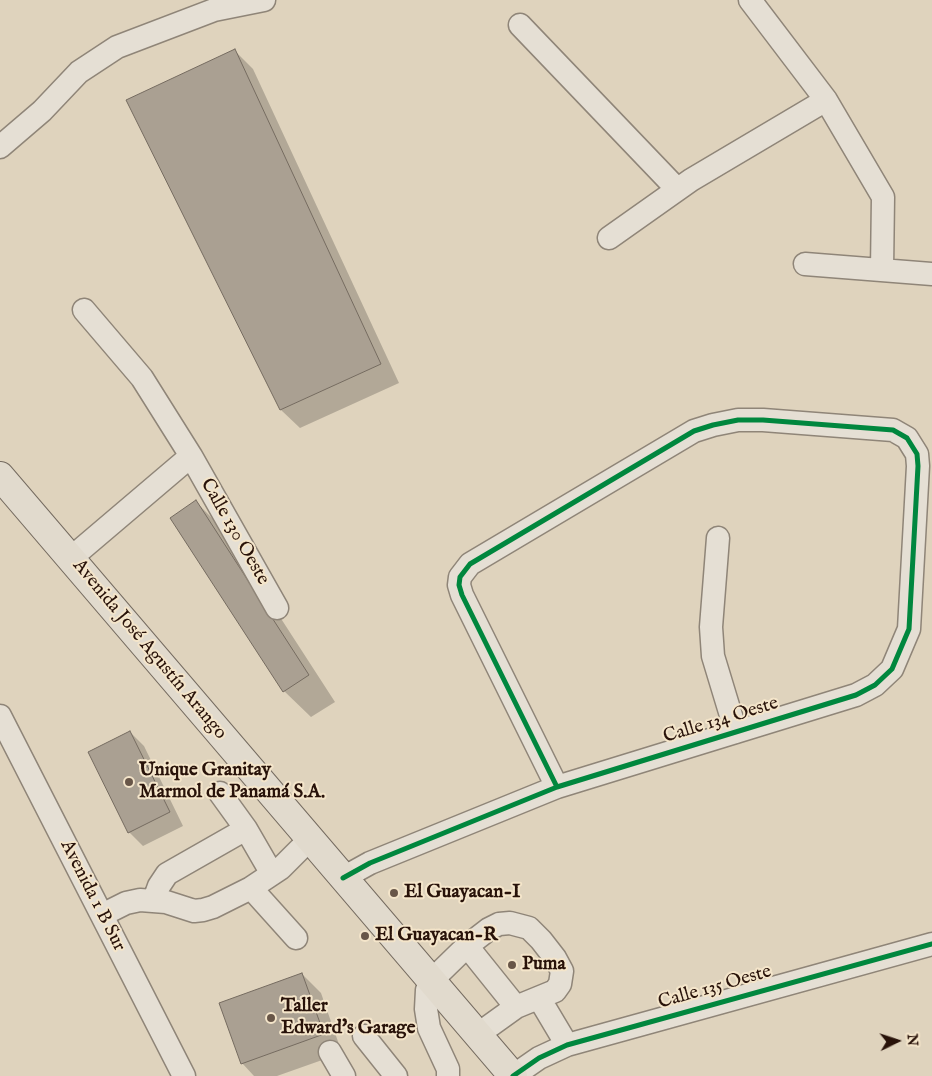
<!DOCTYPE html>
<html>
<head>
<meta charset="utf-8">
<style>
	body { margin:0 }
	#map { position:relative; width:932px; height:1076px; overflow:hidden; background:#dfd3bd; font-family:"IM FELL English",serif }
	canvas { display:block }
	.north { position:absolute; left:872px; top:1016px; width:50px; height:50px; -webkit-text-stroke:4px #f4e5ca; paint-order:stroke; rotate:86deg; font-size:14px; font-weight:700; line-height:20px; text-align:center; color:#281209 }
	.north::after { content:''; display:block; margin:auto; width:18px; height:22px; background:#281209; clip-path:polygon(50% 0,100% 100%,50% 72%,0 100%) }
</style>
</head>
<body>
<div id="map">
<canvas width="932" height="1076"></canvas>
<div class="north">N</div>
</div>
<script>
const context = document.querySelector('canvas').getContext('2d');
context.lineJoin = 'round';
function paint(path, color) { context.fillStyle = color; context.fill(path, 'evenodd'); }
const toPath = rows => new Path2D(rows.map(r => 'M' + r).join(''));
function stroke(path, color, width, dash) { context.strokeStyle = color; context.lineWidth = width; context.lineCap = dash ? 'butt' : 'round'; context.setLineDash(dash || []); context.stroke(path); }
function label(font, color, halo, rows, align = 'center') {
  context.font = font + ' "IM FELL English",serif'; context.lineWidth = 4; context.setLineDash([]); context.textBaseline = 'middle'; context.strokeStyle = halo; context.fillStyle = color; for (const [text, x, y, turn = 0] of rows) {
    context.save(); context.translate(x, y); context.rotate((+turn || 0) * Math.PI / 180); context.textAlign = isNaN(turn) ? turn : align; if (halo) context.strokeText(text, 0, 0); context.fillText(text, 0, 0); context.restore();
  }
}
paint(toPath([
	[235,51,253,69,399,383,300,428,281,410,128,100],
	[196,502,223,529,335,702,311,717,284,691],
	[130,732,144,746,183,826,143,846,129,832],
	[302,974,321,993,342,1053,277,1076,254,1076,242,1063]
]), '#0003');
const building = toPath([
	[235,49,381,364,280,410,126,100,235,49],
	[196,500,309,675,283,692,170,518,196,500],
	[130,731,170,812,128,833,88,752,130,731],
	[302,973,324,1034,241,1064,219,1003,302,973]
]);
paint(building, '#aaa092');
stroke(building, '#756b60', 1);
const minor = toPath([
	[750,0,826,100,883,197,882,270],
	[520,25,677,189],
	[0,147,42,111,79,72,117,47,214,10,264,0],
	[609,238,691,180,826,100],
	[805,264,932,274],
	[84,310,142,378,191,456,277,608],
	[718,538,711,627,713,656,736,732],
	[71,558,191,456],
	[0,716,184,1076],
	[220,793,246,829,272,874],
	[343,878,370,863,557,787,856,695,875,685,892,669,909,629,918,466,917,454,907,438,893,430,763,420,738,420,713,425,694,431,470,564,460,577,459,585,462,595,557,787],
	[251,888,296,938],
	[154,900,159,886,167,874,246,829],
	[102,915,126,903,140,900,166,902,194,911,203,910,213,907,251,888,281,868,309,840],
	[467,946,516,1007],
	[539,998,567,1045],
	[364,1036,396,1076],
	[330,1052,344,1076],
	[448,1076,448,1069,429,1028,426,1009,427,990,431,981,467,946,489,929,499,924,510,923,529,928,541,940,555,958,562,971,560,984,555,991,516,1007,477,1035],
	[513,1076,539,1058,567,1045,932,944]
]);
const major = toPath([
	[0,476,513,1076]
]);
stroke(minor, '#8f8578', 25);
stroke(major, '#756b60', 30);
stroke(minor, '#e5dfd4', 22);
stroke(major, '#e1dacd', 28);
stroke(toPath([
	[343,878,370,863,557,787,856,695,875,685,892,669,909,629,918,466,917,454,907,438,893,430,763,420,738,420,713,425,694,431,470,564,460,577,459,585,462,595,557,787],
	[513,1076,539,1058,567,1045,932,944]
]), '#00873e', 5);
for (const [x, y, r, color] of [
	[129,782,5,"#685648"],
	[394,893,5,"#685648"],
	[365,936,5,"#685648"],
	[512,965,5,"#685648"],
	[271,1018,5,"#685648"]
]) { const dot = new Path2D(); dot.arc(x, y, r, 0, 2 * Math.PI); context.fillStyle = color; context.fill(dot); stroke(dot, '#f4e5ca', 2); }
label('19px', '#281209', '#f4e5ca', [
	["Calle 130 Oeste",234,532,60],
	["Avenida José Agustín Arango",149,650,50],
	["Calle 134 Oeste",721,721,-17],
	["Avenida 1 B Sur",92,896,63],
	["Calle 135 Oeste",715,988,-16]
]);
label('bold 19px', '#281209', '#f4e5ca', [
	["Unique Granitay",139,771],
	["Marmol de Panamá S.A.",139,793],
	["El Guayacan-I",404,893],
	["El Guayacan-R",375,936],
	["Puma",522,965],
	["Taller",281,1007],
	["Edward's Garage",281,1029]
], 'left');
</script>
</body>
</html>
